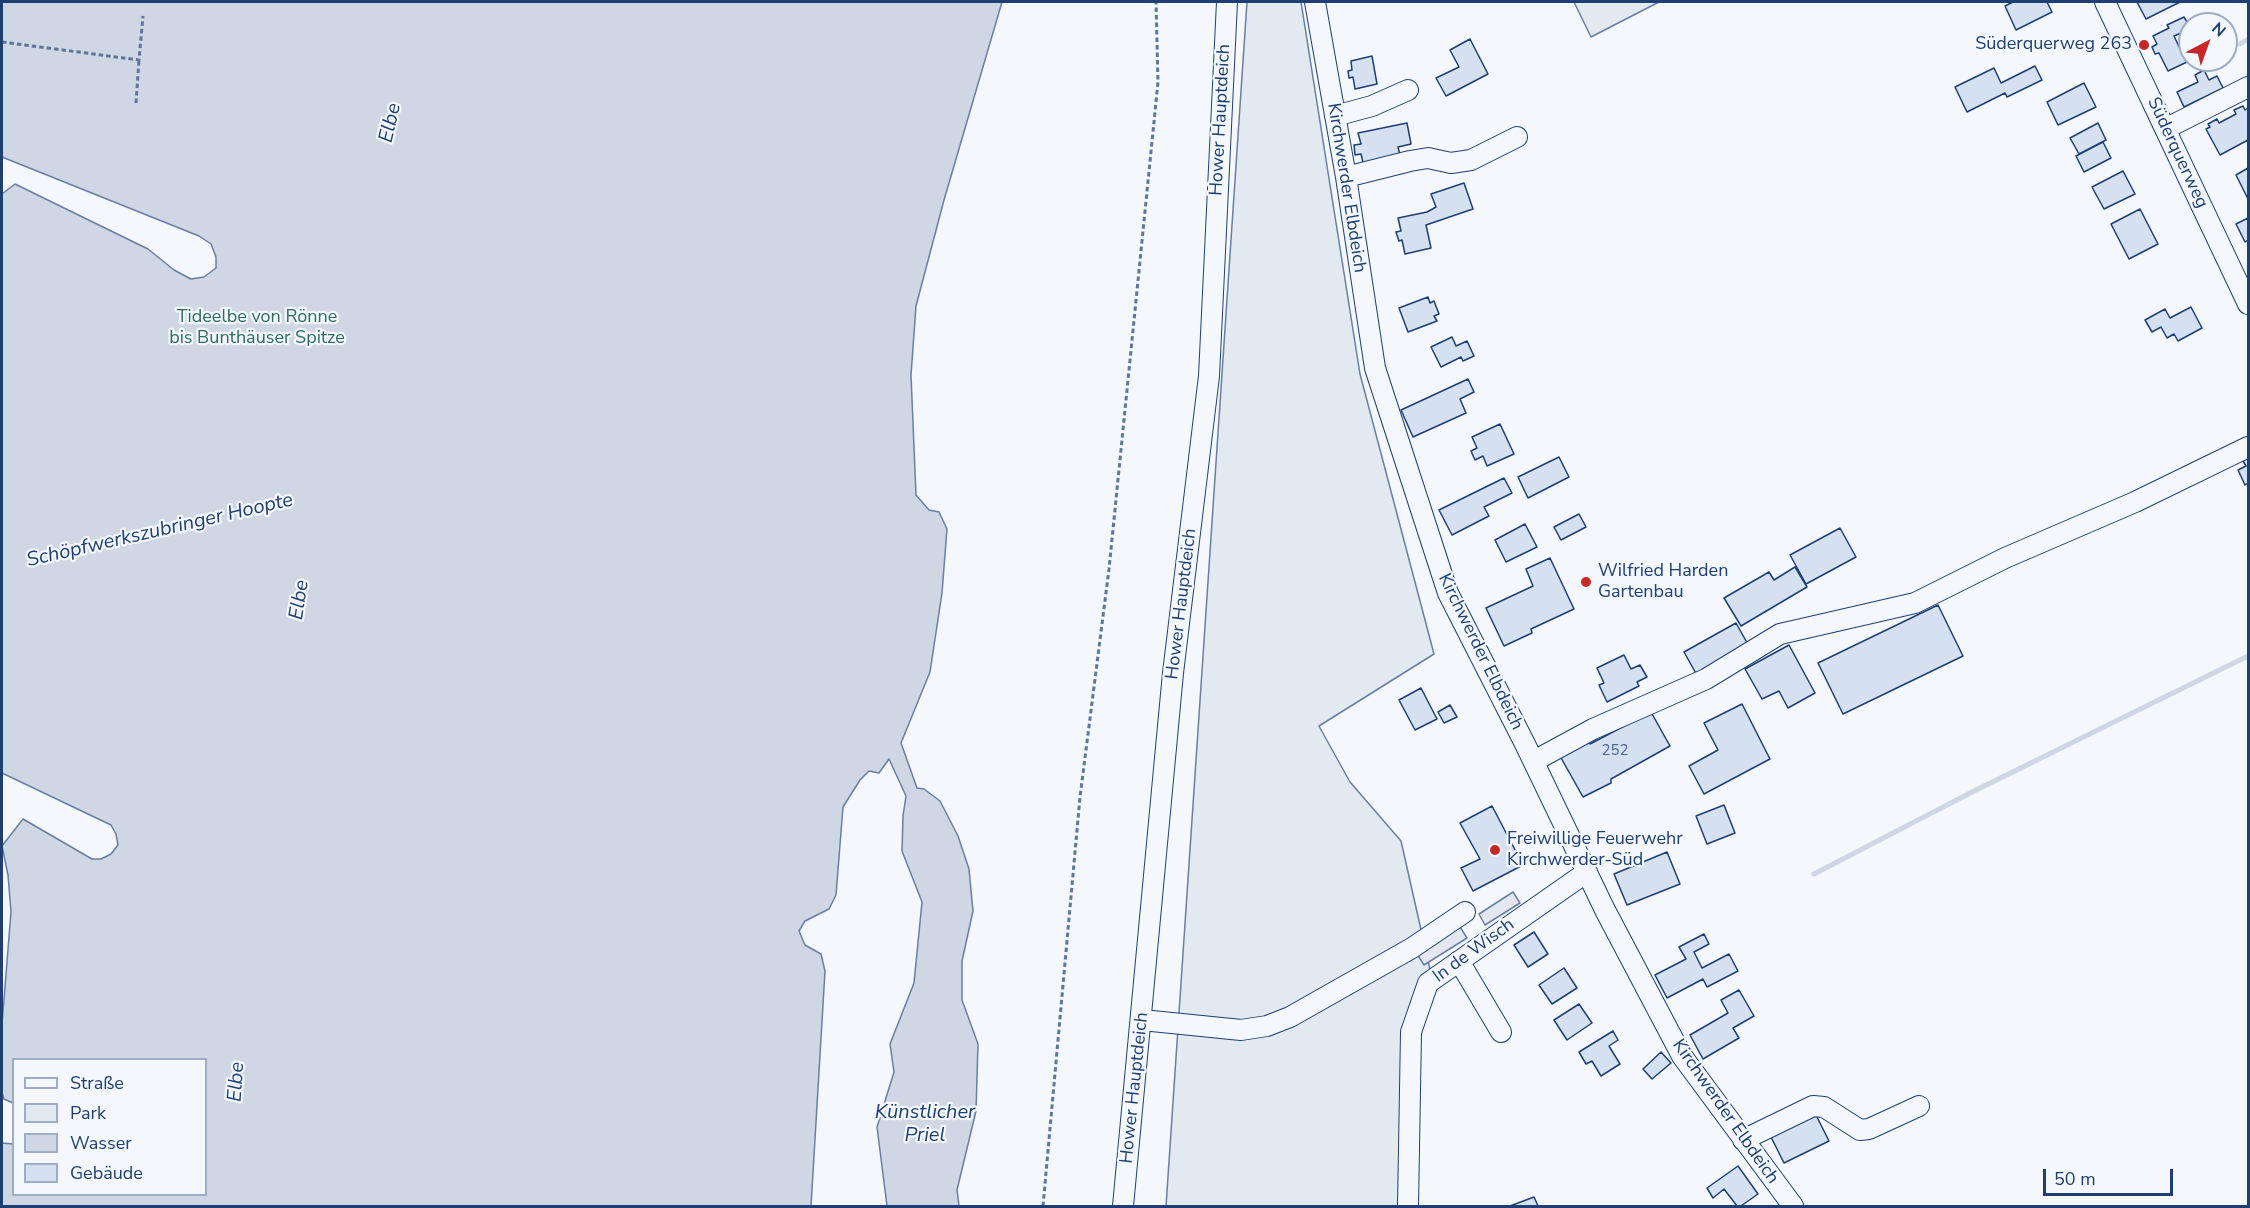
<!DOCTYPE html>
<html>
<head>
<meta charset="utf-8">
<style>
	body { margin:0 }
	#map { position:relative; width:2250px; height:1208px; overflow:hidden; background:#f4f7fb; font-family:"Nunito Sans",sans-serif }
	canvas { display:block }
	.frame { position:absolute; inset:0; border:3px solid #1d3f73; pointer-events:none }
	.legend { position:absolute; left:12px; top:1058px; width:195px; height:138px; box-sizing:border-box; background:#f4f7fb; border:2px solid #9eadc5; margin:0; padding:8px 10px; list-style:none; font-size:18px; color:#1d3f73 }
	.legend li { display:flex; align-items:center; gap:12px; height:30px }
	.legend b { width:30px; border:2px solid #9eadc5 }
	.north { position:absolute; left:2178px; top:12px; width:60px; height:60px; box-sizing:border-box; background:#f4f7fb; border:2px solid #9eadc5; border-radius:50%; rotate:41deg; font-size:16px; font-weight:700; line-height:24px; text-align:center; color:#1d3f73 }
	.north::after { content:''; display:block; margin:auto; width:21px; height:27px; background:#c62828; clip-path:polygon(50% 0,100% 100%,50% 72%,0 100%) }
	.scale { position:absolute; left:2043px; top:1169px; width:130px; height:27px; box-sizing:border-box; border:3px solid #1d3f73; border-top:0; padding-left:8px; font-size:18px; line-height:21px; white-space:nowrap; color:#1d3f73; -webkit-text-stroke:4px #f4f7fb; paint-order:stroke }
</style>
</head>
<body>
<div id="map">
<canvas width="2250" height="1208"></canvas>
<div class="frame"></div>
<ul class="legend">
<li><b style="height:8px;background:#f4f7fb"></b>Straße</li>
<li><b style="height:16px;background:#e3e9f0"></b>Park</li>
<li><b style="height:16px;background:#cfd7e4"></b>Wasser</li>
<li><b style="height:16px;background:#d5e0f0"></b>Gebäude</li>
</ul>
<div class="north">N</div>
<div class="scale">50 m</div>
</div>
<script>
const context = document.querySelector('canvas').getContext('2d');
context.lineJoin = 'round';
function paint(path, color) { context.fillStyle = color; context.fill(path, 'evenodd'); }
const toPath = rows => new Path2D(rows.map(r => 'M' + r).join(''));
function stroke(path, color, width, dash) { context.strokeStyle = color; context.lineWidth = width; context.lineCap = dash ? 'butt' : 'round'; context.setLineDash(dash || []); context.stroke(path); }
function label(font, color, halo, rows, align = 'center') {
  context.font = font + ' "Nunito Sans",sans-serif'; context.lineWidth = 4.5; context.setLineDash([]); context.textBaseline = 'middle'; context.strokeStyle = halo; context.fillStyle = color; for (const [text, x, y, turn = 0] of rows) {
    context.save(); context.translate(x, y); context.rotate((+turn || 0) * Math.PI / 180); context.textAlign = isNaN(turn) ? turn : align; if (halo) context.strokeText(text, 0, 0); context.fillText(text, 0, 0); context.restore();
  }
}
const green = toPath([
	[1247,2,1301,2,1360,374,1434,654,1319,726,1350,782,1401,841,1431,974,1416,1033,1417,1206,1166,1206,1247,2],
	[1574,2,1659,2,1591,37,1574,2]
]);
paint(green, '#e3e9f0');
stroke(green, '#687fa3', 1.5);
const parking = toPath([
	[1513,892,1520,903,1485,925,1479,914,1513,892],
	[1460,927,1467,938,1424,965,1417,954,1460,927]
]);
paint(parking, '#e3e8f0');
stroke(parking, '#687fa3', 1.5);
const water = toPath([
	[2,2,1002,2,944,200,916,306,911,375,916,495,929,510,939,512,947,529,942,593,930,672,901,743,917,788,924,789,940,801,958,836,969,869,973,911,962,961,962,1000,978,1044,976,1111,957,1190,959,1206,887,1206,877,1127,894,1072,890,1044,914,983,922,902,902,851,903,816,906,796,889,759,879,773,869,771,860,780,843,807,836,895,829,909,805,921,799,931,805,945,821,954,825,971,811,1206,2,1206,2,1143,13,1144,14,1194,206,1194,206,1060,14,1060,13,1103,4,1099,2,1093,2,1024,11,912,8,875,2,846,23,819,92,859,101,859,111,854,118,845,116,834,111,825,2,773,2,194,15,184,148,249,174,270,191,279,204,277,216,268,216,257,211,244,199,236,2,157,2,2]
]);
paint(water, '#cfd7e4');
stroke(water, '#687fa3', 1.5);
stroke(toPath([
	[2240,44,2248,39],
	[1814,874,1974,791,2248,656]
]), '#cfd7e4', 5);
const building = toPath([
	[2013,2,2047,2,2052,12,2016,30,2005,6,2013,2],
	[2137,2,2180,2,2146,19,2137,2],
	[2184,17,2187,22,2192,20,2194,24,2190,24,2190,52,2181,33,2174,36,2181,51,2184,50,2189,61,2168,71,2159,53,2155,54,2152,47,2157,44,2153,36,2169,28,2167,25,2184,17],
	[1470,39,1488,74,1446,96,1436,78,1459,67,1450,50,1470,39],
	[1372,56,1377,84,1355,89,1353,77,1349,78,1348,71,1352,70,1351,61,1372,56],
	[2035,66,2042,80,2007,97,2005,93,1967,112,1955,87,1994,68,2001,83,2035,66],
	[2204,70,2209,80,2217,76,2223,88,2184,107,2177,92,2198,82,2195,75,2204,70],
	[2084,83,2096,107,2058,125,2047,102,2084,83],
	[2243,106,2245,110,2248,108,2248,140,2220,155,2206,129,2210,127,2208,124,2217,119,2219,123,2236,114,2234,110,2243,106],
	[1407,123,1411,144,1398,147,1401,159,1364,167,1361,154,1355,155,1354,145,1361,144,1358,133,1407,123],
	[2098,123,2106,140,2079,154,2070,138,2098,123],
	[2103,142,2111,158,2084,172,2076,156,2103,142],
	[2248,168,2248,199,2236,175,2248,168],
	[2123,171,2135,194,2104,209,2092,187,2123,171],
	[1464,183,1473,209,1426,225,1431,248,1405,254,1402,240,1399,241,1396,232,1401,231,1398,218,1427,212,1436,207,1431,194,1464,183],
	[2140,209,2158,244,2129,259,2111,224,2140,209],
	[2248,218,2248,240,2245,242,2236,224,2248,218],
	[1428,297,1430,303,1434,301,1439,314,1434,316,1437,321,1408,332,1399,308,1428,297],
	[2191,307,2202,328,2178,341,2174,334,2167,338,2161,327,2152,332,2145,320,2165,309,2170,318,2191,307],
	[1452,337,1456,346,1467,341,1474,356,1463,361,1461,357,1441,367,1431,347,1452,337],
	[1468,379,1474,392,1460,399,1466,413,1413,437,1401,410,1468,379],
	[1500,424,1514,454,1487,466,1483,456,1475,460,1471,451,1477,448,1472,437,1500,424],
	[1559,457,1569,477,1528,498,1518,477,1559,457],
	[2248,458,2248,483,2245,485,2238,470,2246,466,2243,461,2248,458],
	[1504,478,1512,493,1484,507,1489,516,1452,535,1439,510,1504,478],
	[1579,514,1586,527,1561,540,1554,527,1579,514],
	[1525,524,1537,547,1506,562,1495,540,1525,524],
	[1840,528,1856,557,1806,584,1790,555,1840,528],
	[1550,558,1574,609,1531,629,1532,633,1504,646,1486,608,1533,586,1526,569,1550,558],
	[1795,567,1807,587,1741,626,1724,598,1769,572,1774,580,1795,567],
	[1938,605,1963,656,1843,714,1818,663,1938,605],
	[1736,623,1750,648,1698,677,1684,652,1736,623],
	[1789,645,1815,693,1788,708,1779,691,1762,699,1745,669,1789,645],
	[1624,655,1631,669,1640,665,1647,677,1637,682,1639,686,1607,702,1599,685,1604,683,1597,668,1624,655],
	[1421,688,1437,719,1415,730,1399,700,1421,688],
	[1742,704,1770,759,1704,794,1689,766,1718,750,1704,723,1742,704],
	[1450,705,1457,717,1444,723,1438,712,1450,705],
	[1651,712,1670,746,1611,779,1611,783,1583,797,1560,756,1588,740,1590,744,1651,712],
	[1724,805,1735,833,1707,844,1696,816,1724,805],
	[1492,806,1523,865,1473,891,1461,868,1480,859,1460,823,1492,806],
	[1667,852,1680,884,1627,905,1614,874,1667,852],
	[1534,932,1548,954,1528,967,1514,945,1534,932],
	[1704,934,1709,944,1694,952,1702,968,1729,954,1738,971,1707,987,1703,979,1667,998,1655,975,1686,959,1679,947,1704,934],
	[1564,968,1577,988,1552,1004,1539,985,1564,968],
	[1739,990,1754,1016,1733,1028,1739,1038,1703,1059,1690,1035,1728,1013,1721,1000,1739,990],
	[1579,1004,1592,1023,1567,1040,1554,1020,1579,1004],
	[1613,1031,1618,1040,1609,1046,1620,1064,1601,1076,1592,1061,1586,1064,1579,1052,1613,1031],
	[1661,1052,1671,1063,1652,1079,1643,1069,1661,1052],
	[1816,1115,1829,1141,1784,1163,1771,1137,1816,1115],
	[1738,1166,1758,1194,1741,1206,1737,1206,1724,1189,1713,1198,1707,1188,1738,1166],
	[1534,1197,1538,1206,1510,1206,1534,1197]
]);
paint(building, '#d5e0f0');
stroke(building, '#1d3f73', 1.5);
const minor = toPath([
	[1315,2,1346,177,1375,368,1448,593,1525,744,1605,910,1682,1056,1793,1206],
	[2105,2,2248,304],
	[1335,116,1372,106,1408,90],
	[2165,129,2248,87],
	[1346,177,1410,161,1428,158,1451,163,1471,160,1517,137],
	[1534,761,1593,729,1706,679,1780,634,1915,603,2005,558,2135,502,2248,447],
	[1459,961,1501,1032],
	[1142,1020,1241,1030,1267,1026,1290,1017,1412,948,1465,912],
	[1743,1140,1813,1106,1824,1107,1860,1130,1869,1129,1919,1106],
	[1123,1206,1173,673,1209,376,1227,2],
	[1408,1206,1411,1032,1428,983,1587,872]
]);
stroke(minor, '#1d3f73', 22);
stroke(toPath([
	[2,42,139,60,143,16],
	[136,103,139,60],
	[1043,1206,1080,797,1109,569,1158,82,1156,2]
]), '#5e769c', 3, [4.5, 3]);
stroke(minor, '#f4f7fb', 20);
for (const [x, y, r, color] of [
	[2144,45,6,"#c62828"],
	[1586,582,6,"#c62828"],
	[1495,850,6,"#c62828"]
]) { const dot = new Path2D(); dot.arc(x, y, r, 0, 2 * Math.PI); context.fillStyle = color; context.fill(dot); stroke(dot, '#f4f7fb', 2); }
label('15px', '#4b6792', null, [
	["252",1615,751]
]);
label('18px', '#1d3f73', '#f4f7fb', [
	["Süderquerweg 263",2132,45,"right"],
	["Wilfried Harden",1598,572],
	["Gartenbau",1598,593],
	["Freiwillige Feuerwehr",1507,840],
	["Kirchwerder-Süd",1507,861]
], 'left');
label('18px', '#1d3f73', '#f4f7fb', [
	["Hower Hauptdeich",1221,120,-87],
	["Süderquerweg",2177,153,65],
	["Kirchwerder Elbdeich",1346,188,81],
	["Hower Hauptdeich",1182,604,-83],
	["Kirchwerder Elbdeich",1480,652,64],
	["In de Wisch",1474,951,-36],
	["Hower Hauptdeich",1135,1088,-84],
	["Kirchwerder Elbdeich",1725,1112,55]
]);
label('18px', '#2c6c60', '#f4f7fb', [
	["Tideelbe von Rönne",257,318],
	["bis Bunthäuser Spitze",257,339]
]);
label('italic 20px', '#1d3f73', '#f4f7fb', [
	["Elbe",391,123,-77],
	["Schöpfwerkszubringer Hoopte",160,531,-13],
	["Elbe",300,600,-81],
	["Elbe",237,1082,-86],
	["Künstlicher",925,1113],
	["Priel",925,1136]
]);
</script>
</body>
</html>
